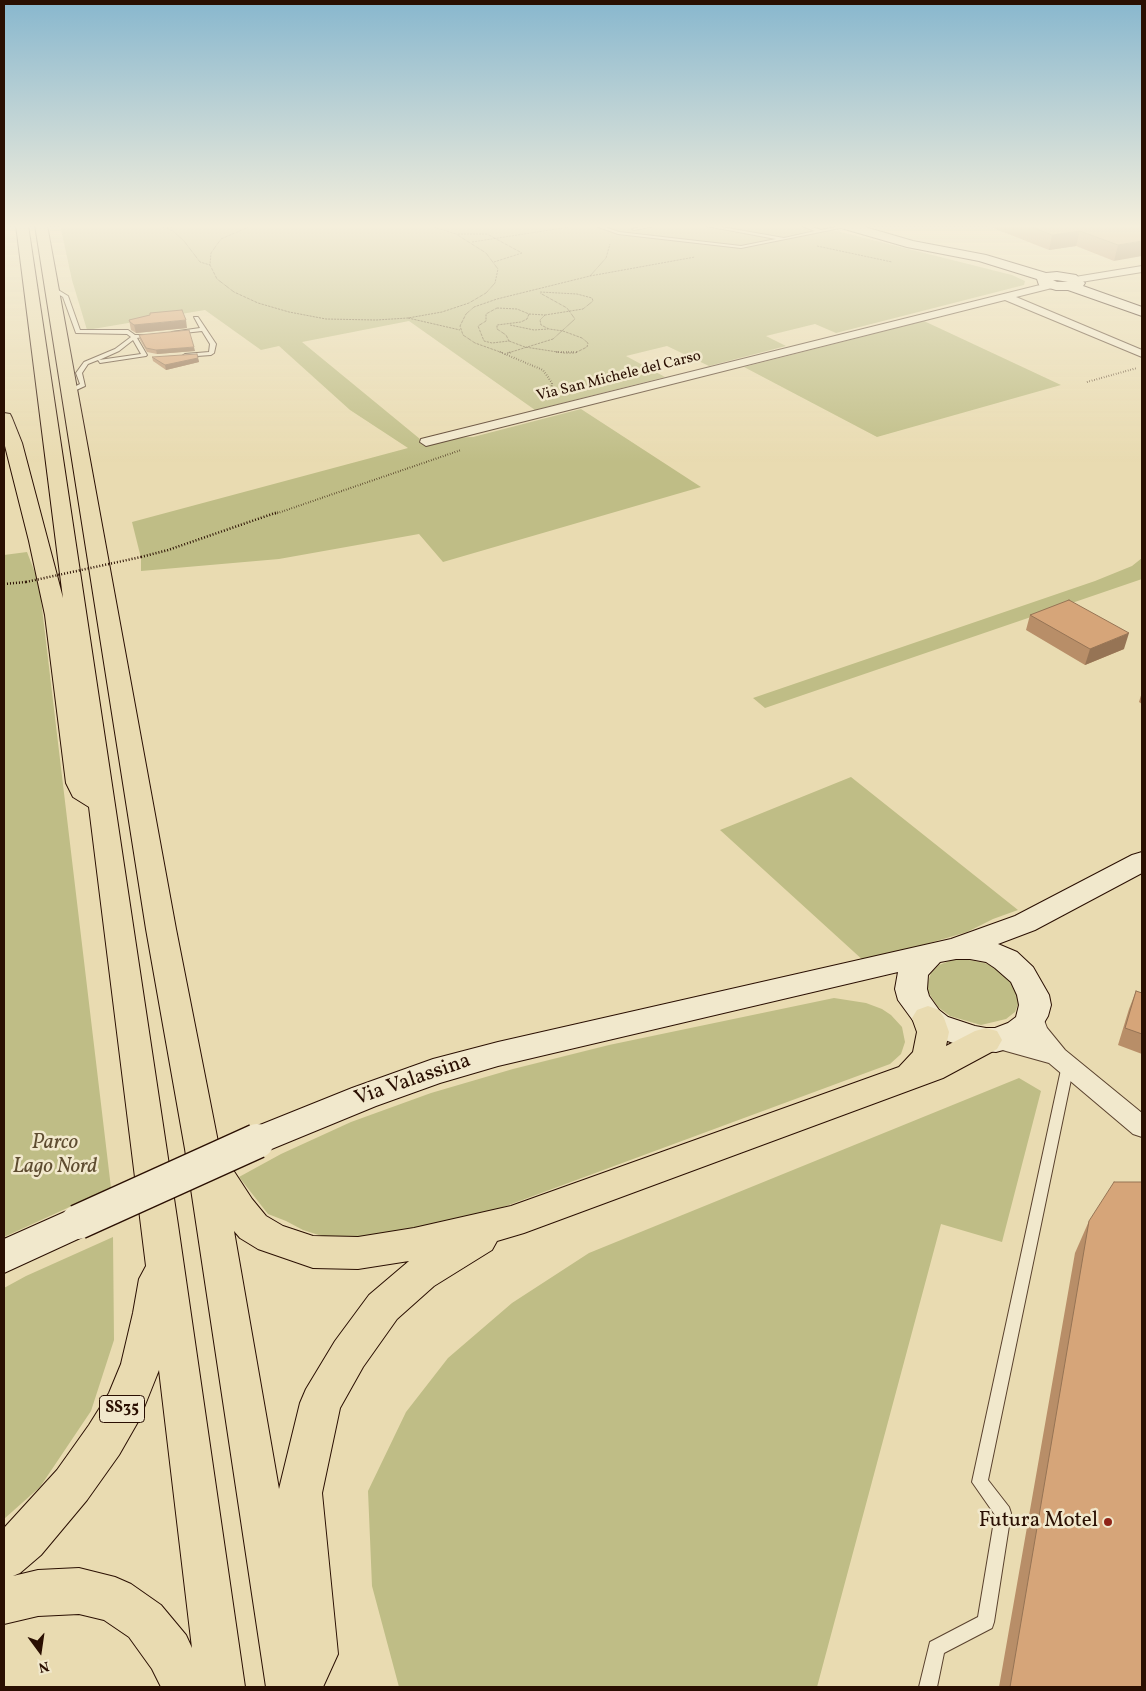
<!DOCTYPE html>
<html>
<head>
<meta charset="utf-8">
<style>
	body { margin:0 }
	#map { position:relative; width:1146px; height:1691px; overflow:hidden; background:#e9dbb1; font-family:Vollkorn,serif }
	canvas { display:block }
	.frame { position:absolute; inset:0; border:5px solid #2a0f02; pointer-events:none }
	.north { position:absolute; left:15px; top:1626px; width:50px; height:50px; -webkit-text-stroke:4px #f1e8cc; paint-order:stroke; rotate:166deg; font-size:14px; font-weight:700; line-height:20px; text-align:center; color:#2a0f02 }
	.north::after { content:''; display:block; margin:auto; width:18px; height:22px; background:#2a0f02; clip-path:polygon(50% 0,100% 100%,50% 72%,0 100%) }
</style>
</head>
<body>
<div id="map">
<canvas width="1146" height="1691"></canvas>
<div class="frame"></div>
<div class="north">N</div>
</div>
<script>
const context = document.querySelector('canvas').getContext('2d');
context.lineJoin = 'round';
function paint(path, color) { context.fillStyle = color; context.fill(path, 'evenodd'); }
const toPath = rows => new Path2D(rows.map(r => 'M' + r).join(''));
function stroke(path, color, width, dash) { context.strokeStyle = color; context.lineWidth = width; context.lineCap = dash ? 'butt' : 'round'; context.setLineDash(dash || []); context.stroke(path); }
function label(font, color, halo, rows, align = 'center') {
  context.font = font + ' Vollkorn,serif'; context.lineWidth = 5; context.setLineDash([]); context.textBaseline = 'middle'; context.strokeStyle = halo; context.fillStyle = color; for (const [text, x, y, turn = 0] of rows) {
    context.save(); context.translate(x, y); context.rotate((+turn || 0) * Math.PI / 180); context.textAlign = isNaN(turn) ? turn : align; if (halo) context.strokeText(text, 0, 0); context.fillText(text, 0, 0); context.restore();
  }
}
paint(toPath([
	[60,225,827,225,828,228,837,231,1012,275,1025,281,1024,285,836,333,815,324,766,336,786,346,709,366,667,346,626,356,665,377,535,410,409,321,302,342,420,439,473,437,581,409,701,487,443,562,419,534,279,559,141,571,141,558,132,522,408,448,350,410,279,346,261,350,205,310,87,330,72,280],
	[924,321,1061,385,877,437,744,367],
	[27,552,39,583,111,1188,4,1237,4,555],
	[1142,558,1142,579,765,708,753,698,1095,581,1132,566],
	[851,777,1018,910,993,919,967,932,865,962,720,830],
	[952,960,969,960,985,963,1000,970,1011,980,1018,991,1019,1002,1015,1012,1006,1019,981,1025,950,1016,938,1007,928,992,928,982,931,973,939,965],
	[834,998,866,1003,882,1009,891,1015,902,1027,905,1042,901,1054,890,1064,479,1216,366,1239,325,1237,303,1230,286,1221,268,1214,239,1177,281,1154,351,1122,431,1093,513,1069,609,1045],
	[1019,1078,1041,1091,1002,1242,941,1224,817,1687,399,1687,372,1586,368,1491,406,1412,448,1358,512,1303,589,1253],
	[113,1237,114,1340,91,1411,40,1487,4,1519,4,1288,26,1276]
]), '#bfbd86');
const lane = toPath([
	[593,225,599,225,619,232,741,246,776,239,701,225,710,225,784,238,815,231,800,225,806,225,821,230,847,225,850,226,741,248,618,234,593,225],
	[651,225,660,225,634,230,632,229,651,225],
	[51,288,55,288,68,296,80,330,128,330,135,335,143,335,143,337,137,338,147,355,146,356,100,363,98,360,88,364,82,373,85,386,72,392,68,392,68,390,80,384,76,373,84,362,115,349,131,337,127,334,76,333,63,297,51,290,51,288],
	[133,340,141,354,99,360,119,351,133,340],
	[194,317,198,317,216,344,214,353,211,355,183,357,182,356,185,354,209,352,210,344,202,331,175,334,172,332,200,328,194,317],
	[1068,1060,1072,1062,1074,1065,988,1480,1009,1507,1011,1513,994,1622,992,1628,944,1653,937,1687,919,1687,930,1642,978,1617,995,1515,972,1482,1062,1065,1064,1062,1068,1060]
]);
const street = toPath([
	[1142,266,1142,272,1075,283,1070,280,1075,277,1142,266],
	[1052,282,1057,285,1056,287,1016,297,1142,350,1142,357,1005,300,426,446,420,442,421,439,1052,282],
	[1032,1007,1040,1010,1047,1028,1065,1050,1142,1113,1142,1137,1133,1134,1049,1063,988,1046,984,1040,988,1034,996,1031,1031,1040,1025,1031,1020,1016,1024,1010,1032,1007]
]);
const secondary = toPath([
	[839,225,858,225,913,241,986,255,1046,273,1057,272,1076,275,1085,283,1083,286,1142,307,1142,316,1068,290,1056,290,1039,285,1037,279,979,261,907,247,841,228,839,225],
	[1053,280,1057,280,1068,282,1057,282,1053,280],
	[1142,852,1142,873,1035,930,998,944,1017,952,1033,967,1049,995,1051,1005,1048,1016,1038,1033,1030,1041,1007,1049,996,1052,972,1050,926,1033,917,1026,898,1000,895,989,898,972,498,1066,440,1083,376,1106,257,1155,245,1151,240,1141,245,1131,352,1088,433,1059,498,1042,951,939,1015,916,1132,855,1142,852],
	[956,959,970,959,986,962,995,968,1011,982,1017,995,1019,1005,1016,1017,1008,1023,995,1028,986,1028,975,1026,948,1017,939,1010,929,996,927,989,928,975,940,962,956,959],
	[78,1206,91,1211,96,1222,91,1233,4,1273,4,1239,78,1206]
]);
const highway = toPath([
	[16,225,28,225,178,1225,245,1687,161,1687,152,1669,129,1637,104,1620,79,1614,38,1616,4,1624,4,1528,57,1470,89,1425,109,1393,121,1364,133,1313,139,1279,146,1266,89,807,73,797,66,783,45,615,29,541,4,442,4,413,10,414,12,418,22,443,63,598,16,225],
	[159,1370,192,1648,186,1635,161,1605,131,1584,115,1577,79,1568,38,1570,13,1576,20,1573,41,1555,87,1500,119,1455,139,1420,159,1370],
	[35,225,47,225,176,929,220,1152,222,1153,252,1199,266,1216,283,1226,313,1236,358,1237,414,1228,511,1206,899,1067,913,1052,917,1032,912,1018,917,1010,928,1006,939,1010,944,1018,949,1032,946,1046,975,1031,986,1028,997,1031,1002,1040,997,1049,943,1078,524,1233,497,1241,492,1250,434,1286,397,1319,363,1367,340,1408,322,1493,338,1654,323,1687,266,1687,185,1149,146,929,35,225],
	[234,1231,240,1238,258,1249,313,1268,358,1269,409,1261,369,1295,335,1341,306,1389,300,1403,279,1489,234,1231]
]);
stroke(lane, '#5a422e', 2);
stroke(street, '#5a422e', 2);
stroke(secondary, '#2a0f02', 2);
stroke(highway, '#2a0f02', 2);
stroke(toPath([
	[159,225,173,231,184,241,200,262,210,265],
	[253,225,221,239,211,253,210,265,217,279,234,292,258,303,289,312,326,319,376,320,408,318,442,312,469,303,486,293,495,283,498,269,486,253,456,234,428,225],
	[167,228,185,225],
	[458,234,487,234,522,253,494,262],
	[472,242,576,226],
	[817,246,892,262],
	[590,276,606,258,610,244],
	[497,308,517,309,529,314,527,319,521,322,497,325,497,329,506,335,509,341,492,343,484,341,478,326,486,321,486,314,497,308],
	[529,314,545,315],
	[408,318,460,330],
	[510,325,534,330,548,329],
	[509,341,525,347,564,353,575,353,587,347,588,343,582,338,563,331,549,329,541,325,540,320,545,315,583,309,593,301,592,298,577,294,540,292],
	[503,353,475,343,463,335,460,326,466,314,474,307,497,299,590,276,695,257],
	[508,353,553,339,575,319,567,308,540,293]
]), '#2a0f02', 1, [0.5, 1]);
stroke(toPath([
	[500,352,543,370,552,383,551,394],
	[556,352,577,352],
	[505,354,512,352],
	[1087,382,1137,368],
	[275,514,461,450]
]), '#2a0f02', 2, [0.5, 2]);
stroke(toPath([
	[141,557,168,550,278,512],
	[4,584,26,582]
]), '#2a0f02', 2.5, [1, 2]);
paint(lane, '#f1e8cc');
paint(street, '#f1e8cc');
paint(secondary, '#f1e8cc');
paint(highway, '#e9dbb1');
const secondaryBridge = toPath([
	[78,1222,257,1141]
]);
stroke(secondaryBridge, '#2a0f02', 37, []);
stroke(toPath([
	[26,582,141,557]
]), '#2a0f02', 2.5, [1, 2]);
stroke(secondaryBridge, '#f1e8cc', 34);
paint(toPath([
	[985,225,1139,225,1114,261,1076,246,1049,250],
	[129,320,187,328,136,333,131,330],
	[139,335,195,351,157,354,147,352,140,340],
	[152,357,198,358,199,362,166,370,153,361],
	[1030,615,1124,649,1085,665,1026,630],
	[1142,692,1142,704,1139,702],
	[1136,991,1142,993,1142,1054,1118,1045,1129,1009],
	[1089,1221,1142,1687,999,1687,1075,1253]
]), '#b88e68');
paint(toPath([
	[1080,231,1076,246,1049,250,1052,235],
	[1142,241,1142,256,1114,261,1118,245],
	[186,320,187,328,136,333,134,325],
	[194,347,195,351,157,354,156,350],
	[198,358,199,362,166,370,165,365],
	[1129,633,1124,649,1085,665,1090,649]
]), '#967455');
const building = toPath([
	[1027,225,1139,225,1142,226,1142,241,1118,245,1080,231,1052,235,1027,225],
	[182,310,186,320,134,325,130,322,129,320,150,315,150,313,182,310],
	[189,330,194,347,156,350,146,348,139,335,189,330],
	[197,354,198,358,165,365,152,357,197,354],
	[1069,600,1129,633,1090,649,1030,615,1069,600],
	[1136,991,1142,993,1142,1034,1125,1028,1136,991],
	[1114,1182,1142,1182,1142,1687,1010,1687,1089,1221,1114,1182]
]);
paint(building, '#d6a579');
stroke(building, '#967455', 1);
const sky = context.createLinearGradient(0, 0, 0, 462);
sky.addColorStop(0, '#88b7ce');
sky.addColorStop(0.49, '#f5efdc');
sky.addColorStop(1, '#f5efdc00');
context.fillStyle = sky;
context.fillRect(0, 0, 1146, 462);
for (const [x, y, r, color] of [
	[1108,1522,5,"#8f2418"]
]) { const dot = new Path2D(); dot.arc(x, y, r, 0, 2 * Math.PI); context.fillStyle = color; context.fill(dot); stroke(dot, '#f1e8cc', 2); }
label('15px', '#2a0f02', '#f1e8cc', [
	["Via San Michele del Carso",619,377,-14]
]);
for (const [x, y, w] of [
	[122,1409,45]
]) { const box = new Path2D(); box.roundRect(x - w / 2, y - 13.5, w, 27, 4); context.fillStyle = '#f1e8cc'; context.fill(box); stroke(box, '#2a0f02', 1); }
label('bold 16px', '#2a0f02', null, [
	["SS35",122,1409]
]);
label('21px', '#2a0f02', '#f1e8cc', [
	["Via Valassina",413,1081,-19]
]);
label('italic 21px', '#5e4c30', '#f1e8cc', [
	["Parco",55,1144],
	["Lago Nord",55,1168]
]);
label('21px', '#2a0f02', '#f1e8cc', [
	["Futura Motel",1098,1522]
], 'right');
</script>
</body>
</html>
